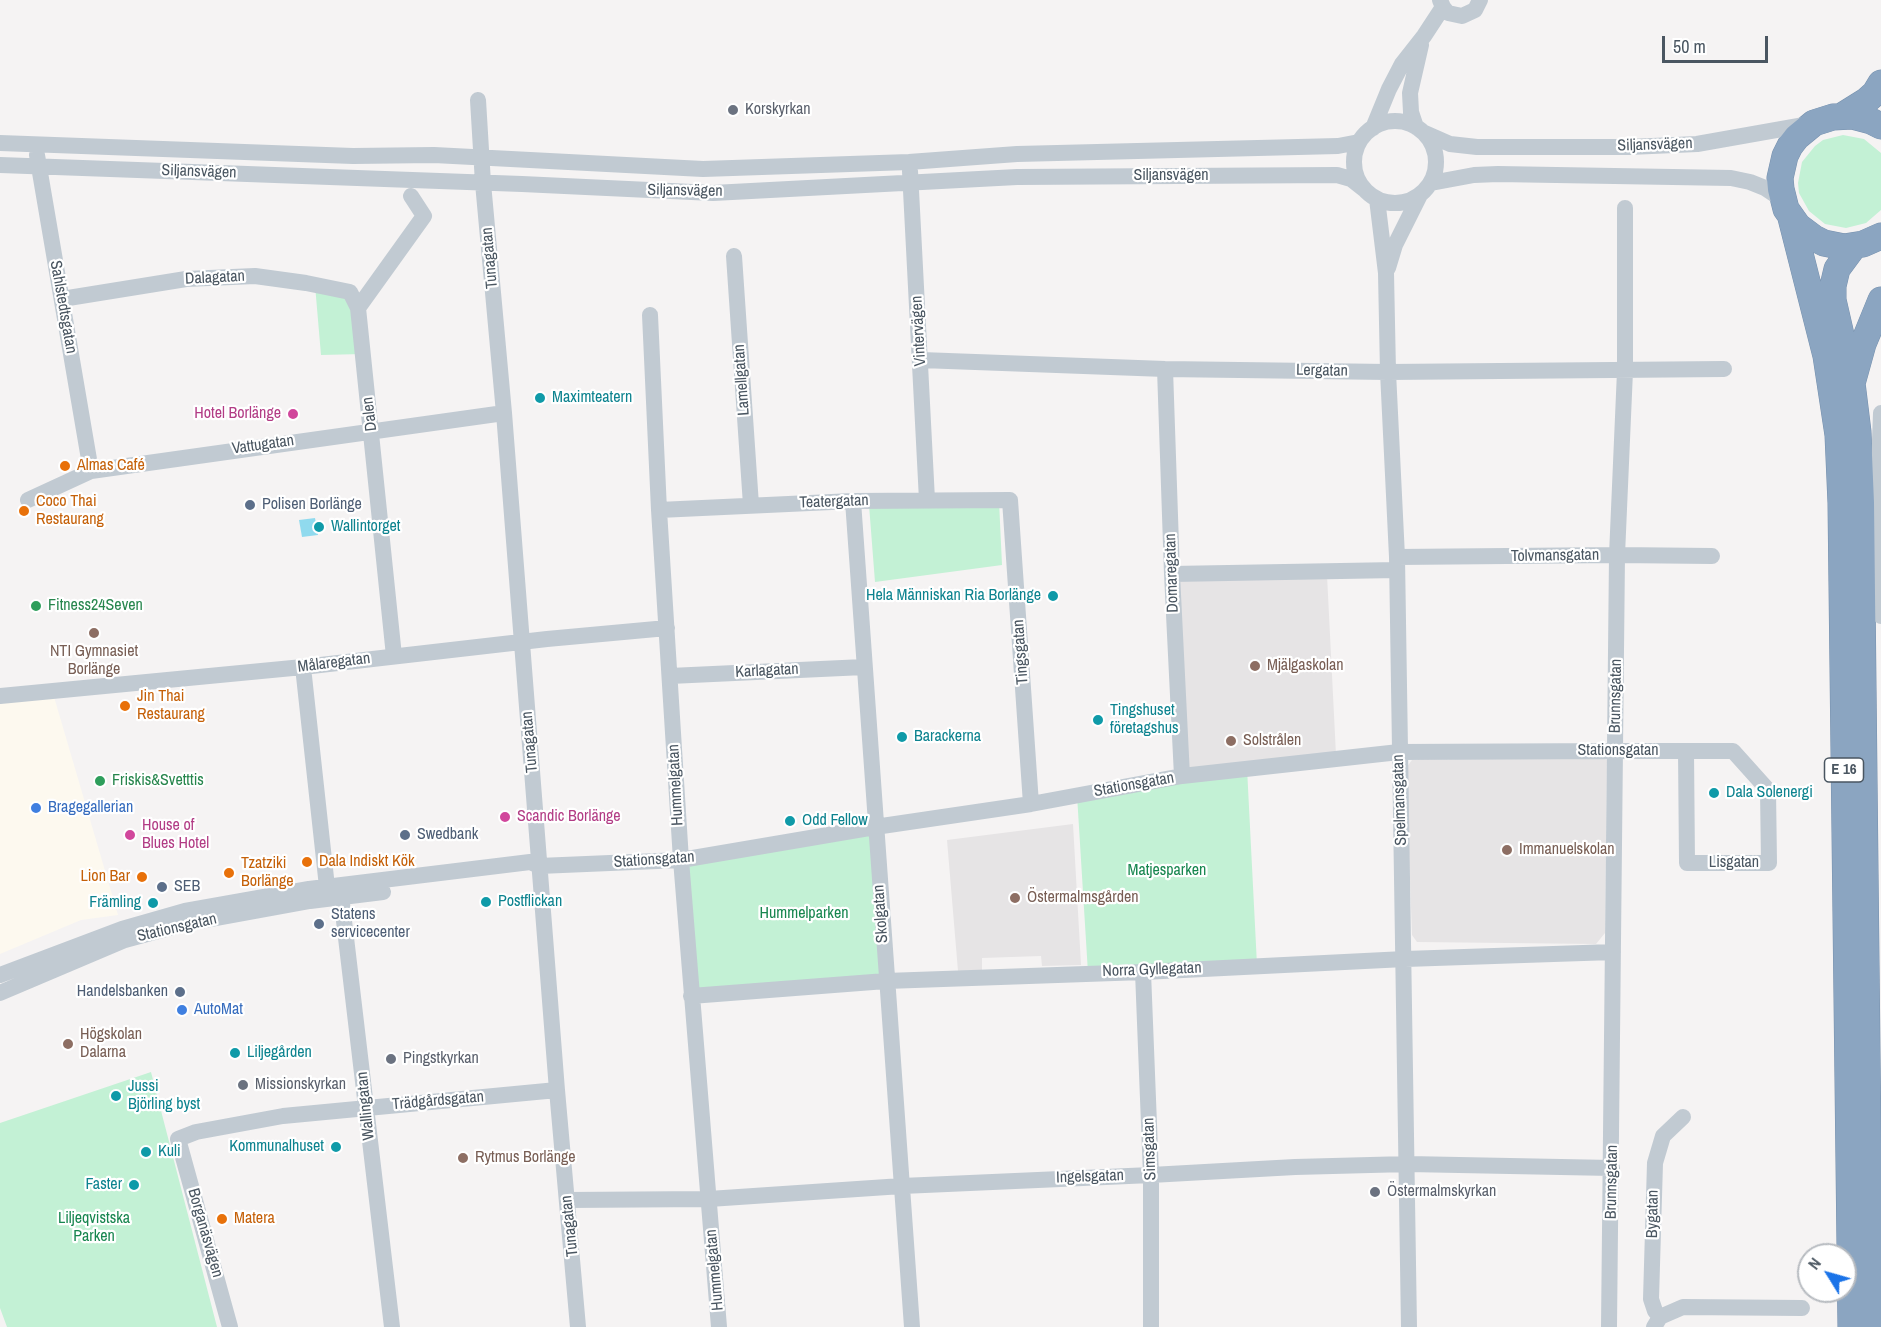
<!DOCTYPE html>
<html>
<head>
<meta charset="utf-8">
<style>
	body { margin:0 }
	#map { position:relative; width:1881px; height:1327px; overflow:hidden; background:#f5f3f3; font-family:"Archivo Narrow",sans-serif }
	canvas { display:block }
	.north { position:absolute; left:1797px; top:1243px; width:60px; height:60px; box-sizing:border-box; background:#fff; border:2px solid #b7bbc0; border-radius:50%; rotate:307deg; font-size:16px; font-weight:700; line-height:24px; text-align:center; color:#4a5661 }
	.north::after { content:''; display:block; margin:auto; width:21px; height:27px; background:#1a73e8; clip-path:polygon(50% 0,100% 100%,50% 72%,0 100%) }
	.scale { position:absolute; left:1662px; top:36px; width:106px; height:27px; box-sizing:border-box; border:3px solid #4a5661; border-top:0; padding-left:8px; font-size:18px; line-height:21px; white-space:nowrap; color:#4a5661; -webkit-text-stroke:4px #fff; paint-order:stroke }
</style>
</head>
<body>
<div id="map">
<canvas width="1881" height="1327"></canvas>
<div class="north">N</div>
<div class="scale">50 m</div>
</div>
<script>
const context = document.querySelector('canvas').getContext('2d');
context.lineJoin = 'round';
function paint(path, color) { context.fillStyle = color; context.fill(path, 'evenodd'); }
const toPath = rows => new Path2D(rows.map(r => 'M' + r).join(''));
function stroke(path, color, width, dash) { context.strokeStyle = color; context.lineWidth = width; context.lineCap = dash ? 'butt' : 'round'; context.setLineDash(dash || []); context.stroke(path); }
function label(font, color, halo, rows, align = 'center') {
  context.font = font + ' "Archivo Narrow",sans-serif'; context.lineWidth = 4.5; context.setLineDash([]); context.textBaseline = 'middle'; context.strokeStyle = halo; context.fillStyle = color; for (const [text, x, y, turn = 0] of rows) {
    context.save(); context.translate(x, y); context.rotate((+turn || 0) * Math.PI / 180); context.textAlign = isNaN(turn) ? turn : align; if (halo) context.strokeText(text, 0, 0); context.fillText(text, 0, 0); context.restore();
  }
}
paint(toPath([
	[52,690,118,915,81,920,0,954,0,696]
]), '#fdf9ef');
paint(toPath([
	[1327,575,1336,755,1184,774,1174,576],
	[1596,756,1607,760,1605,933,1596,944,1417,942,1412,935,1406,768,1412,760],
	[1073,824,1081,965,1042,966,1041,956,982,958,982,971,958,971,947,840]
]), '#e6e4e5');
paint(toPath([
	[1843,135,1864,139,1881,153,1881,210,1866,223,1846,228,1825,224,1809,211,1799,193,1798,183,1802,162,1815,146,1823,140],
	[315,285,350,292,363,354,321,355],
	[999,501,1002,565,875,582,869,505],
	[1247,768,1257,965,1088,973,1077,795],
	[875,827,886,981,691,996,681,860],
	[151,1072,217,1327,7,1327,0,1308,0,1123]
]), '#c3f1d5');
paint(toPath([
	[315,518,318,535,302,537,299,520]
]), '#90daee');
const highway = toPath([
	[1842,116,1866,101,1875,93,1881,83],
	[1881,126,1871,121,1852,116,1833,117,1814,123,1797,137,1790,146,1785,156,1780,178,1781,189,1786,209,1798,226,1814,238,1824,243,1844,247,1863,244,1881,236],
	[1791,218,1826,356,1838,435,1841,503,1851,1327],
	[1854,246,1837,269,1833,286,1833,300,1852,383,1858,432,1861,503,1870,1327],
	[1853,380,1863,344,1881,300]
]);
stroke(highway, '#7690ad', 27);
stroke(toPath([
	[1440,0,1443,7,1448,13,1462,16,1475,10,1480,0],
	[478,100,483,183,504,413,557,1090,578,1327],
	'1354 162a41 41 0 1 1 82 0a41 41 0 1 1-82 0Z',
	[1416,127,1411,112,1410,93,1421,45],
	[1373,128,1389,89,1402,64,1424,36,1443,7],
	[1425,133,1450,144,1477,147,1629,147,1697,144,1810,124],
	[0,143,353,156,434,155,703,169,909,162,1017,154,1338,146,1359,142],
	[37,155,91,471],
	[0,165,522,184,713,193,1017,177,1337,175,1351,179,1365,190],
	[910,171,927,500],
	[1431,183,1474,175,1498,174,1731,178,1750,182,1765,188,1783,200],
	[1377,199,1386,273,1388,372,1397,557,1409,1327],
	[734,256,751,505],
	[1388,268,1395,245,1420,195],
	[62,299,186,279,255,276,306,283,350,292,358,308],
	[650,315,659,510,681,860,719,1327],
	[921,360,1165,369,1388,372,1724,369],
	[1165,369,1172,574,1182,776],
	[1881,413,1877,519,1881,616],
	[28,500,91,471,504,413],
	[853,501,912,1327],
	[659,510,853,501,1010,500,1031,804],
	[1397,557,1617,555,1712,556],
	[1172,574,1397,570],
	[394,656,358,308,424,216,411,196],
	[303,667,328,896],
	[670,676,864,667],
	[0,696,303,667,547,639,667,628],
	[340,887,392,1327],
	[1143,972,1151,1175,1151,1327],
	[0,975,122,929,185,911,309,889,530,862,539,866,681,860,875,827,1031,804,1182,776,1399,752,1615,751,1733,751,1768,790,1769,863,1687,863,1686,751],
	[0,993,125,940,184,924,310,901,383,892],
	[691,996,886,981,1143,972,1405,959,1613,952],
	[567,1200,709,1199,902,1186,1151,1175,1295,1167,1408,1164,1612,1168],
	[1660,1317,1655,1311,1651,1299,1655,1163,1663,1136,1683,1117],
	[230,1327,178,1139,196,1132,283,1116,557,1090],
	[1609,1327,1617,555,1625,371,1625,208],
	[1654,1327,1660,1317,1683,1307,1802,1308]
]), '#c1cad2', 16);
stroke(highway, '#8ba5c1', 26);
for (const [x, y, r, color] of [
	[733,110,6,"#6b7280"],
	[540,398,6,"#0f9aa8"],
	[293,414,6,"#d1479c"],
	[65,466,6,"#e8710a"],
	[250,505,6,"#5c6f8a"],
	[24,511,6,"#e8710a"],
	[319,527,6,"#0f9aa8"],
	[1053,596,6,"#0f9aa8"],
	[36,606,6,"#2e9e5b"],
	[94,633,6,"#8d6e63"],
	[1255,666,6,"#8d6e63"],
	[125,706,6,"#e8710a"],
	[1098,720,6,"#0f9aa8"],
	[902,737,6,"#0f9aa8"],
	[1231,741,6,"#8d6e63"],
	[100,781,6,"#2e9e5b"],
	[1714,793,6,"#0f9aa8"],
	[36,808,6,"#3f7fe0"],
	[505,817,6,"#d1479c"],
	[790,821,6,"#0f9aa8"],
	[130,835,6,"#d1479c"],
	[405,835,6,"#5c6f8a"],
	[1507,850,6,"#8d6e63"],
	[307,862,6,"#e8710a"],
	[229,873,6,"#e8710a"],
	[142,877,6,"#e8710a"],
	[162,887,6,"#5c6f8a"],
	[1015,898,6,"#8d6e63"],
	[486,902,6,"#0f9aa8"],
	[153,903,6,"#0f9aa8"],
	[319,924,6,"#5c6f8a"],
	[180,992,6,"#5c6f8a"],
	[182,1010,6,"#3f7fe0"],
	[68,1044,6,"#8d6e63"],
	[235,1053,6,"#0f9aa8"],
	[391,1059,6,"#6b7280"],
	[243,1085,6,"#6b7280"],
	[116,1096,6,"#0f9aa8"],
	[336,1147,6,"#0f9aa8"],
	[146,1152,6,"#0f9aa8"],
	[463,1158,6,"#8d6e63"],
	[134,1185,6,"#0f9aa8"],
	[1375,1192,6,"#6b7280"],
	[222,1219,6,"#e8710a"]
]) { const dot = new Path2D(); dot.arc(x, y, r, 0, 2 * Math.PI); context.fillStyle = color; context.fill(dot); stroke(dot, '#fff', 2); }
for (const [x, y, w] of [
	[1844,770,39]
]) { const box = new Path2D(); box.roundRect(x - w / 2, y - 12, w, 24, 4.5); context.fillStyle = '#fff'; context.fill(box); stroke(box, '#4a5661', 1.5); }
label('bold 15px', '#4a5661', null, [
	["E 16",1844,770]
]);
label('16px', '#5b616d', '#fff', [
	["Korskyrkan",745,110],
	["Pingstkyrkan",403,1059],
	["Missionskyrkan",255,1085],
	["Östermalmskyrkan",1387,1192]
], 'left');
label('16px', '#4a5661', '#fff', [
	["Siljansvägen",1655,145,-2],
	["Siljansvägen",199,172,2],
	["Siljansvägen",1171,176],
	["Siljansvägen",685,191,1],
	["Tunagatan",490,258,-95],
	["Dalagatan",215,278,-3],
	["Sahlstedtsgatan",63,307,80],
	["Vintervägen",919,331,-93],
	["Lergatan",1322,371,1],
	["Lamellgatan",742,380,-94],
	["Dalen",370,414,-97],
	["Vattugatan",263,445,-8],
	["Teatergatan",834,502,-2],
	["Tolvmansgatan",1555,556,-1],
	["Domaregatan",1172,573,-92],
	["Tingsgatan",1021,652,-94],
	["Målaregatan",334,663,-7],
	["Karlagatan",767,671,-3],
	["Brunnsgatan",1616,696,-89],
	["Tunagatan",530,742,-95],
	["Stationsgatan",1618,751],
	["Hummelgatan",676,785,-93],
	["Stationsgatan",1134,785,-10],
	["Spelmansgatan",1400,800,-92],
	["Stationsgatan",654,860,-4],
	["Lisgatan",1734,863],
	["Skolgatan",881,914,-94],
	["Stationsgatan",177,928,-13],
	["Norra Gyllegatan",1152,970,-2],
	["Trädgårdsgatan",438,1101,-5],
	["Wallingatan",366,1106,-96],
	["Simsgatan",1150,1149,-92],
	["Ingelsgatan",1090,1177,-2],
	["Brunnsgatan",1612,1182,-89],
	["Bygatan",1653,1214,-89],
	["Tunagatan",570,1226,-96],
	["Borganäsvägen",205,1233,74],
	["Hummelgatan",715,1270,-95]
]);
label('16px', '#0d838f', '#fff', [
	["Maximteatern",552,398],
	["Wallintorget",331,527],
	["Hela Människan Ria Borlänge",1041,596,"right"],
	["Tingshuset",1110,711],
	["företagshus",1110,729],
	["Barackerna",914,737],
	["Dala Solenergi",1726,793],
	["Odd Fellow",802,821],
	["Postflickan",498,902],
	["Främling",141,903,"right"],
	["Liljegården",247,1053],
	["Jussi",128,1087],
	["Björling byst",128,1105],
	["Kommunalhuset",324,1147,"right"],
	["Kuli",158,1152],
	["Faster",122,1185,"right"]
], 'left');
label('16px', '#b23c85', '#fff', [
	["Hotel Borlänge",281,414,"right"],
	["Scandic Borlänge",517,817],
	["House of",142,826],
	["Blues Hotel",142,844]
], 'left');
label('16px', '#c56008', '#fff', [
	["Almas Café",77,466],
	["Coco Thai",36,502],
	["Restaurang",36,520],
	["Jin Thai",137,697],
	["Restaurang",137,715],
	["Dala Indiskt Kök",319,862],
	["Tzatziki",241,864],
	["Borlänge",241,882],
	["Lion Bar",130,877,"right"],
	["Matera",234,1219]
], 'left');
label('16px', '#4e5e75', '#fff', [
	["Polisen Borlänge",262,505],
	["Swedbank",417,835],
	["SEB",174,887],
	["Statens",331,915],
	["servicecenter",331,933],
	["Handelsbanken",168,992,"right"]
], 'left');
label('16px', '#27864d', '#fff', [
	["Fitness24Seven",48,606],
	["Friskis&Svetttis",112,781]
], 'left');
label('16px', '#785e54', '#fff', [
	["NTI Gymnasiet",94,652,"center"],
	["Borlänge",94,670,"center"],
	["Mjälgaskolan",1267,666],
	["Solstrålen",1243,741],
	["Immanuelskolan",1519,850],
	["Östermalmsgården",1027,898],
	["Högskolan",80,1035],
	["Dalarna",80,1053],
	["Rytmus Borlänge",475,1158]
], 'left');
label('16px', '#366cbe', '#fff', [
	["Bragegallerian",48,808],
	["AutoMat",194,1010]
], 'left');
label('16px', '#17864f', '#fff', [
	["Matjesparken",1167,871],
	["Hummelparken",804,914],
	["Liljeqvistska",94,1219],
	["Parken",94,1237]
]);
</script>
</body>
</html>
